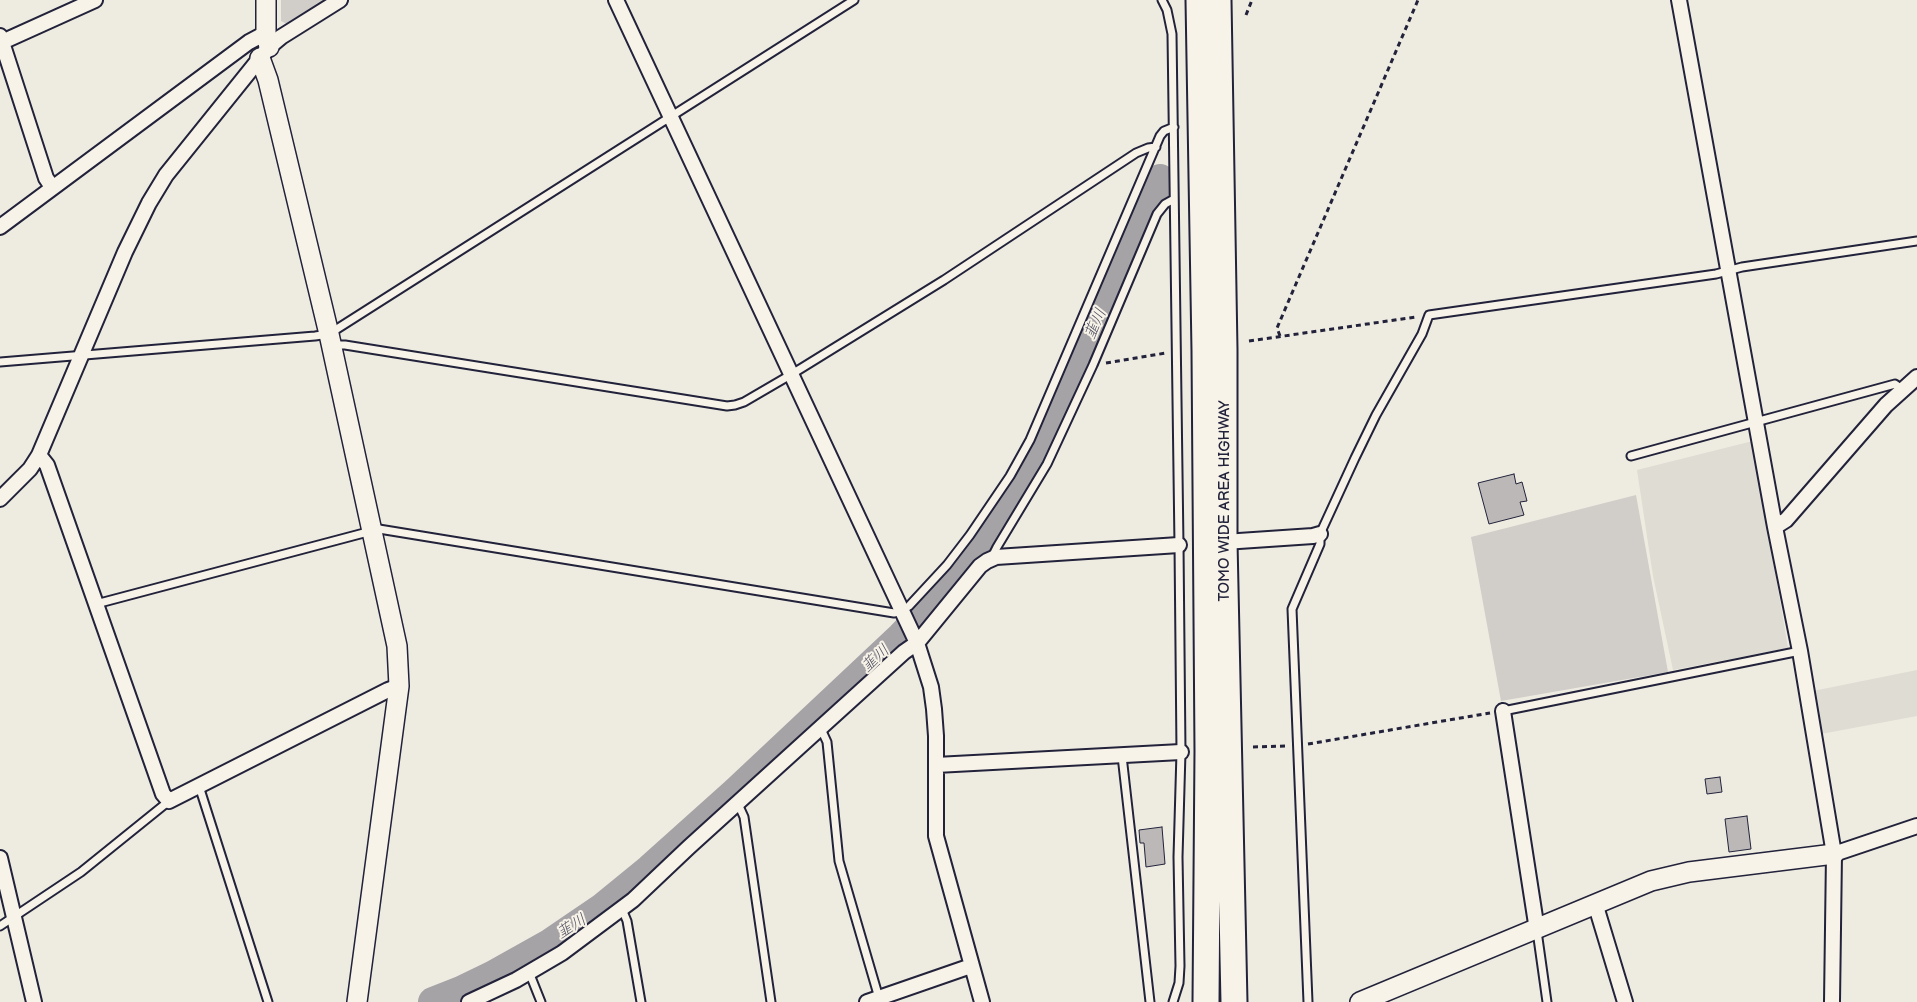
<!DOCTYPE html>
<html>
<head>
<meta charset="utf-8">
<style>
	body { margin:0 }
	canvas { display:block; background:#eeebe1 }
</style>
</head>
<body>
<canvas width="1917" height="1002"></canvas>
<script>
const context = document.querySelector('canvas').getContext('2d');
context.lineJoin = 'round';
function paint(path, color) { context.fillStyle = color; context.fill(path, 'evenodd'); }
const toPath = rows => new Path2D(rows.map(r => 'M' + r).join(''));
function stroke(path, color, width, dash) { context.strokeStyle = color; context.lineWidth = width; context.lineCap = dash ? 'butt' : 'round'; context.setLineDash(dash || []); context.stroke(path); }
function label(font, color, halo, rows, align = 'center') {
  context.font = font + ' "Balsamiq Sans","Klee One",sans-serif'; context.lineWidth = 4; context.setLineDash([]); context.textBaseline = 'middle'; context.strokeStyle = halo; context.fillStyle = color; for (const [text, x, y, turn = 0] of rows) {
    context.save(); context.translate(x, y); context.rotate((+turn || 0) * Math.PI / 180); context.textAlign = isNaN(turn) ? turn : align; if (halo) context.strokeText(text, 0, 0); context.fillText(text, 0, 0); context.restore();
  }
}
paint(toPath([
	[1753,441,1788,648,1673,670,1653,576,1637,470],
	[1917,670,1917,716,1821,734,1813,691]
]), '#dfdcd4');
paint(toPath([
	[281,0,325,0,287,24,281,21],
	[1636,495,1668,672,1501,701,1471,537]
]), '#d1cdc9');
stroke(toPath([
	[433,1002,461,991,492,976,551,943,601,909,650,869,736,792,901,637,924,613,975,553,1017,491,1035,461,1160,179]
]), '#a6a3a6', 30);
const building = toPath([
	[1514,474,1516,484,1522,482,1527,501,1520,502,1524,515,1489,524,1478,483,1514,474],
	[1720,777,1722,792,1707,794,1705,779,1720,777],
	[1747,816,1751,849,1729,852,1725,819,1747,816],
	[1162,827,1165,864,1146,867,1144,843,1140,843,1139,830,1162,827]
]);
paint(building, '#bbb8b7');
stroke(building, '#22223b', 1);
const lane = toPath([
	[1162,0,1167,10,1172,34,1179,545,1181,752,1178,857,1180,966,1179,983,1173,1002],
	[333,345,345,345,727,406,735,405,744,402,792,374,944,280,1136,153,1148,148,1156,147],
	[0,362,315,336,329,334,854,0],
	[1631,456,1895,384,1902,389],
	[996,557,994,553,997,547,1047,464,1093,365,1157,214,1165,204,1174,199],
	[96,604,379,529,894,613,902,611,909,606,947,565,970,535,1010,476,1030,440,1160,136,1164,131,1174,127],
	[1503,711,1800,651],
	[821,729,827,742,839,861,879,998],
	[1122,756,1150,1002],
	[199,786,268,1002],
	[738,804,744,817,771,1002],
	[622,909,627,921,641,1002],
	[0,926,81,872,169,801],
	[1537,931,1547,1002],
	[529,972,541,1002],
	[1308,1002,1292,609,1320,544,1320,534,1355,458,1376,415,1422,334,1429,315,1716,274,1742,267,1917,241]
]);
const street = toPath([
	[616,0,917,643,931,687,934,709,936,736,936,836,982,1002],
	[1679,0,1775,527,1800,651,1834,854,1832,1002],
	[0,36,46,178,52,187],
	[2,42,95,0],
	[0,227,249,42,266,33],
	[39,455,47,465,163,794,169,801,388,690,399,686],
	[0,499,30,469,39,455,125,252,149,203,166,175,269,47,281,37,340,0],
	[1775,527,1786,520,1886,405,1917,377],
	[1224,542,1313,536,1320,534],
	[1503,711,1537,930],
	[936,765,1181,752],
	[1834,854,1917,826],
	[0,858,34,1002],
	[1595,903,1625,1002],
	[469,1002,516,980,562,953,633,900,689,847,904,652,917,643,980,566,987,561,996,557,1179,545],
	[867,1002,971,966]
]);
const secondary = toPath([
	[266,0,266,33,269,47],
	[260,58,268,80,329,334,397,646,399,686,357,1002],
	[1360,1002,1651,881,1689,872,1834,854]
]);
const highway = toPath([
	[1199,0,1205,351,1208,751,1206,1002],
	[1218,0,1224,349,1224,542,1234,1002]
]);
stroke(lane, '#22223b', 11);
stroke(street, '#22223b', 18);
stroke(secondary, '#22223b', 22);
stroke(highway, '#22223b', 29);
stroke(toPath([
	[1246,15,1252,0],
	[1280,336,1277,328,1418,0],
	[1249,341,1416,317],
	[1106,363,1166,353],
	[1308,744,1490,713],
	[1253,747,1287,746]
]), '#22223b', 3, [5, 4]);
stroke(lane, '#f7f3e8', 7);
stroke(street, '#f7f3e8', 14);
stroke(secondary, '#f7f3e8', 19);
stroke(highway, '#f7f3e8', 25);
label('15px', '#22223b', '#f7f3e8', [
	["TOMO WIDE AREA HIGHWAY",1225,501,-90]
]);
label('italic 16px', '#504f60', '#f7f3e8', [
	["韮川",1096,324,-66],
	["韮川",876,659,-43],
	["韮川",572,927,-32]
]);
</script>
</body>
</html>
